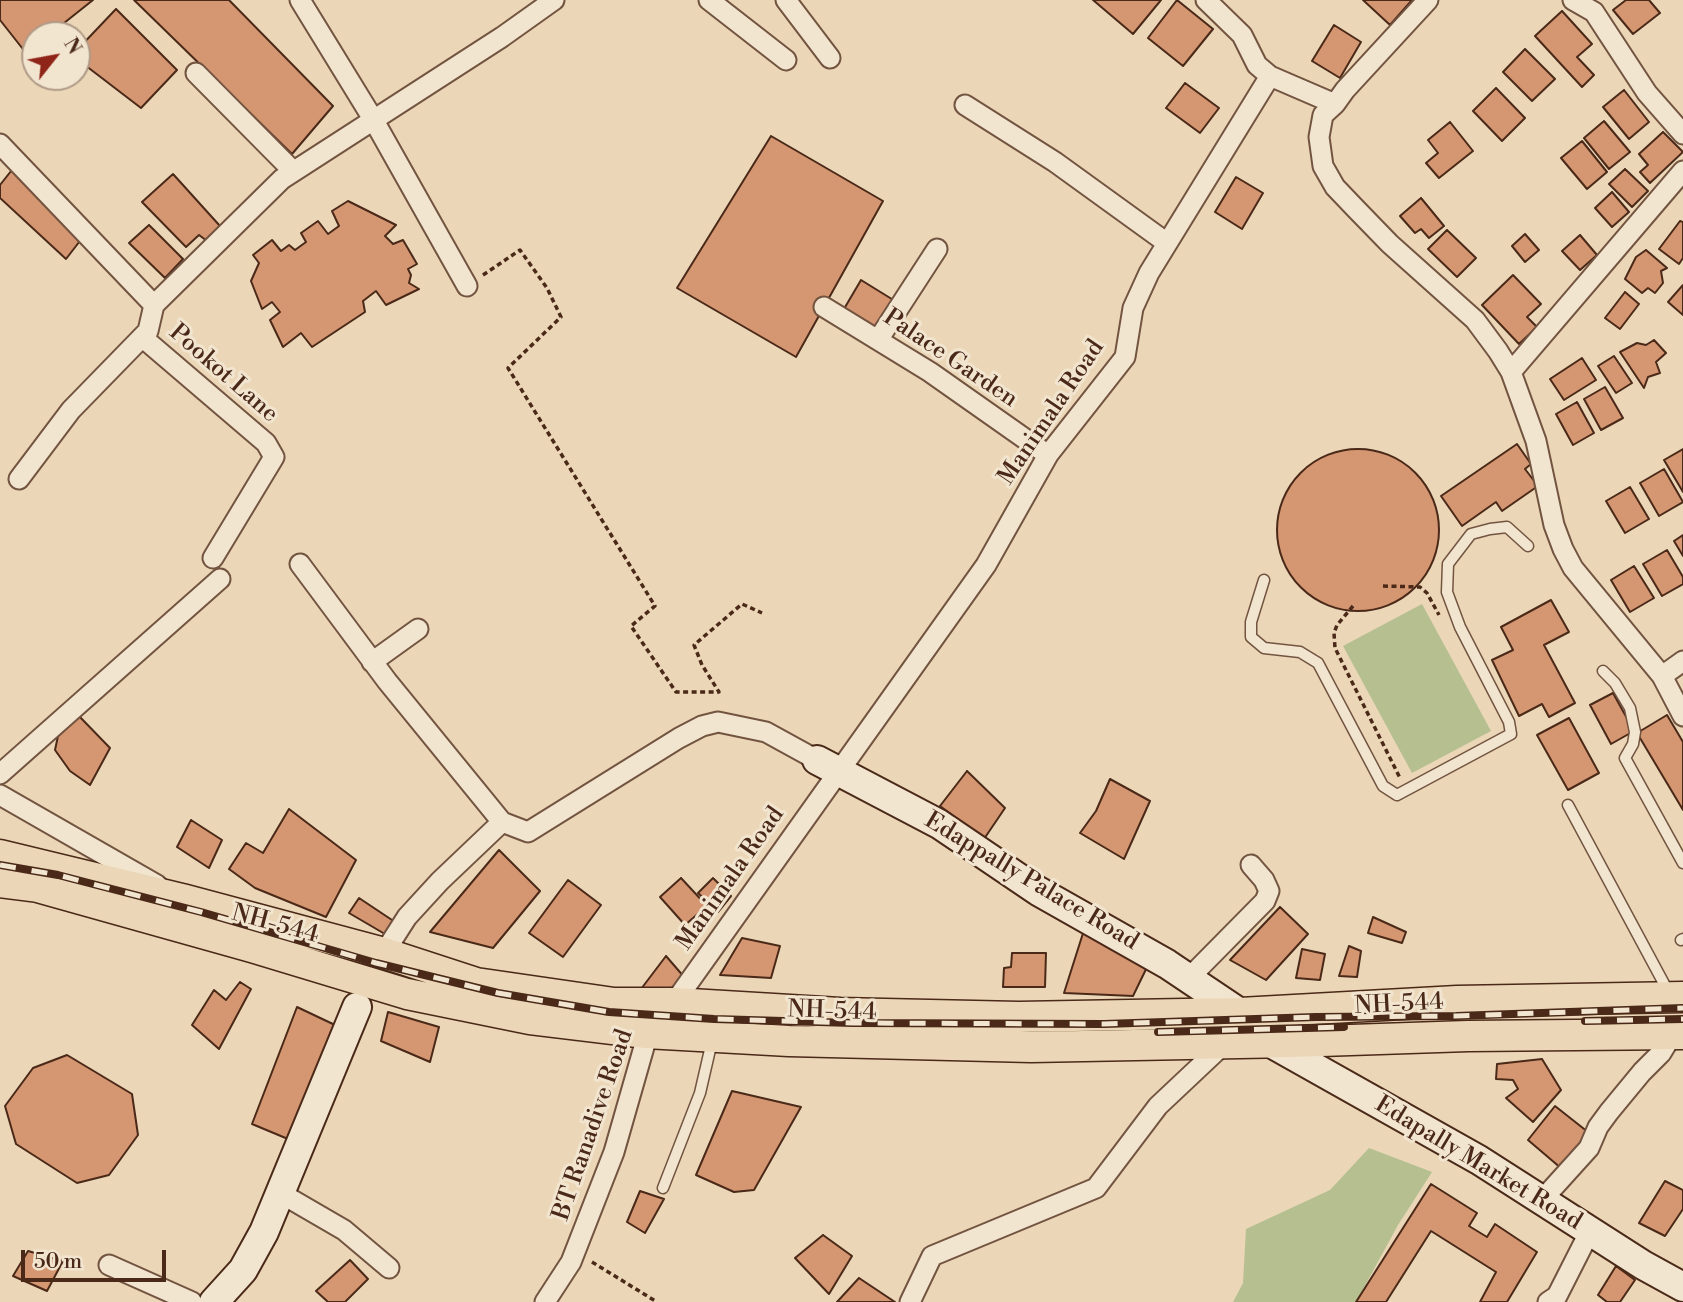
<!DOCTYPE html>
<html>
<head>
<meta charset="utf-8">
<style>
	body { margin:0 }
	#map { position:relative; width:1683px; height:1302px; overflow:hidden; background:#ebd7b7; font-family:"Libre Bodoni",serif }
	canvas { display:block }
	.north { position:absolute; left:21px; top:21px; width:70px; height:70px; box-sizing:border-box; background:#f2e5d0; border:2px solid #af9a86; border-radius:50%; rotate:59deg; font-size:19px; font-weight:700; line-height:28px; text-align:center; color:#4a2918 }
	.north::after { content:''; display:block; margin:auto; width:24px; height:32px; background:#8f2418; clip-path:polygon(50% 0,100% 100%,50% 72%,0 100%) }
	.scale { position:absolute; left:21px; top:1250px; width:145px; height:32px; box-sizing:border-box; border:4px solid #4a2918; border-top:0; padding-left:9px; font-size:21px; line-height:24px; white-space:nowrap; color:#4a2918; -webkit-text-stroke:5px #f2e5d0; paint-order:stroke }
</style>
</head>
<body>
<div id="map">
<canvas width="1683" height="1302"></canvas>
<div class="north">N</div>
<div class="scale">50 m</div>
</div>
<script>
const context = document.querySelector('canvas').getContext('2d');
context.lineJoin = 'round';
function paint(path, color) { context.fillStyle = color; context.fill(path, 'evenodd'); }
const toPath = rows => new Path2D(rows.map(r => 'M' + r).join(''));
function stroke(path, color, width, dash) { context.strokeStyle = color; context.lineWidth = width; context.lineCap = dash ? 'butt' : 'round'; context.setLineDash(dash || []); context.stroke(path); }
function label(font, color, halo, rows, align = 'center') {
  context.font = font + ' "Libre Bodoni",serif'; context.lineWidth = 6; context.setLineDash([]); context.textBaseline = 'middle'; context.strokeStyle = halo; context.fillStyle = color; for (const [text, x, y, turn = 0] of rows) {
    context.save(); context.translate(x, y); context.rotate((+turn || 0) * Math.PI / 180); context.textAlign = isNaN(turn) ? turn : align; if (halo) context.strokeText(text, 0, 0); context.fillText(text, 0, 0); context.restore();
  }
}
paint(toPath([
	[1422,604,1491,731,1412,773,1343,646],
	[1369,1148,1432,1172,1398,1225,1356,1302,1233,1302,1243,1283,1246,1229,1330,1190]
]), '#b5bf90');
const building = toPath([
	[0,0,93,0,49,35,35,35,35,46,26,53,0,20,0,0],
	[134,0,229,0,333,106,292,154,134,0],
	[1093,0,1161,0,1133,34,1093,0],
	[1177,0,1213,29,1183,66,1148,38,1177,0],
	[1363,0,1412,0,1390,25,1363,0],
	[1626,0,1649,0,1660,13,1633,34,1613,10,1626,0],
	[116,9,177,70,141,108,77,59,77,50,116,9],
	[1562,11,1592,44,1577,57,1594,75,1582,87,1535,36,1562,11],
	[1334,25,1361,42,1340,78,1312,61,1334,25],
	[1525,49,1555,79,1532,101,1503,72,1525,49],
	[1185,83,1219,108,1200,133,1166,108,1185,83],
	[1496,88,1525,118,1502,141,1473,111,1496,88],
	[1624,90,1649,122,1629,139,1603,107,1624,90],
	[1604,121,1630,152,1609,169,1584,138,1604,121],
	[1450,122,1473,151,1439,178,1426,163,1438,153,1428,140,1450,122],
	[1663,132,1683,152,1650,183,1640,172,1648,165,1639,154,1663,132],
	[771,136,883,201,796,357,677,288,771,136],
	[1582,141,1607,172,1587,189,1561,158,1582,141],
	[15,166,83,237,66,259,0,198,0,185,15,166],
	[1625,169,1648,191,1632,207,1609,184,1625,169],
	[173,174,220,226,207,241,199,235,186,247,142,202,173,174],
	[1236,177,1263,193,1242,229,1215,212,1236,177],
	[1612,192,1629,212,1612,227,1595,208,1612,192],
	[1421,198,1444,226,1429,238,1421,229,1415,233,1400,216,1421,198],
	[348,201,396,225,385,236,393,244,403,240,417,264,408,269,411,275,409,283,419,289,386,305,376,291,363,301,365,312,312,347,301,333,283,347,270,320,280,312,272,302,262,309,251,281,259,263,253,255,272,240,281,251,289,245,295,250,306,242,301,233,318,221,328,234,339,226,332,211,348,201],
	[1680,221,1683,222,1683,258,1679,264,1659,249,1680,221],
	[149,225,183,259,165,278,129,243,149,225],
	[1447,230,1476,258,1457,277,1428,249,1447,230],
	[1525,234,1539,250,1525,262,1512,246,1525,234],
	[1580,235,1597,255,1580,270,1562,251,1580,235],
	[1646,250,1667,268,1661,271,1663,283,1655,293,1648,288,1642,293,1625,279,1636,257,1646,250],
	[1513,275,1541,304,1527,317,1537,327,1519,344,1482,305,1513,275],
	[861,280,895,301,875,335,841,314,861,280],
	[1683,285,1683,315,1668,302,1683,285],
	[1625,292,1639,304,1620,329,1605,318,1625,292],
	[1654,340,1666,353,1656,362,1660,373,1648,377,1644,388,1620,352,1637,343,1646,345,1654,340],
	[1614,356,1632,383,1616,393,1598,366,1614,356],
	[1582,358,1596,380,1564,400,1550,379,1582,358],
	[1605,387,1623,418,1601,430,1584,399,1605,387],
	[1577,402,1594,433,1573,445,1556,414,1577,402],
	[1517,444,1531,464,1525,469,1538,486,1502,511,1496,502,1462,526,1441,496,1517,444],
	'1277 530a81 81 0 1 1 162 0a81 81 0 1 1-162 0Z',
	[1683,449,1683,492,1664,460,1683,449],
	[1664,469,1683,502,1659,516,1640,483,1664,469],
	[1630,487,1649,519,1625,533,1606,501,1630,487],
	[1683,535,1683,556,1674,541,1683,535],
	[1667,550,1683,577,1683,584,1662,596,1643,564,1667,550],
	[1634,566,1654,598,1630,612,1611,580,1634,566],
	[1551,600,1569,632,1544,645,1575,703,1549,717,1542,704,1519,716,1492,660,1513,650,1501,627,1551,600],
	[1613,693,1634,731,1611,744,1590,705,1613,693],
	[78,715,110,748,90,785,70,771,55,750,58,736,78,715],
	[1667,715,1683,742,1683,810,1637,733,1667,715],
	[1569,718,1599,773,1568,790,1537,735,1569,718],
	[967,771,1005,808,984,839,940,806,967,771],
	[1110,779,1150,801,1124,859,1080,833,1096,811,1110,779],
	[289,809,356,860,326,917,255,888,229,869,246,843,263,853,289,809],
	[191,820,222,840,209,868,177,847,191,820],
	[499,850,540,891,493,948,430,932,499,850],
	[681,878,707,906,685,925,660,897,681,878],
	[713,878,731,896,718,912,698,893,713,878],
	[568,880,601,905,563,957,529,933,568,880],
	[359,898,398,924,390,937,349,913,359,898],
	[1280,907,1308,934,1266,980,1230,960,1280,907],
	[1373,917,1406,932,1402,943,1368,933,1373,917],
	[1084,930,1150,961,1133,996,1064,993,1084,930],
	[742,938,780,946,771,978,720,975,742,938],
	[1349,946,1361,951,1357,977,1339,976,1349,946],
	[1302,949,1325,954,1320,980,1296,978,1302,949],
	[1012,953,1046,953,1045,987,1003,987,1004,968,1011,967,1012,953],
	[666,956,685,978,669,999,638,993,666,956],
	[240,982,251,989,219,1049,192,1025,214,990,226,1000,240,982],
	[297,1007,335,1025,288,1139,252,1124,297,1007],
	[388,1012,439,1027,430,1062,381,1041,388,1012],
	[67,1055,132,1094,138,1135,109,1175,77,1183,16,1144,5,1106,33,1068,67,1055],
	[1542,1059,1561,1090,1533,1122,1506,1098,1518,1089,1513,1080,1496,1079,1497,1064,1542,1059],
	[732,1091,801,1107,754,1190,734,1192,696,1175,732,1091],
	[1555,1106,1593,1136,1562,1169,1528,1140,1555,1106],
	[1665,1181,1683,1190,1683,1209,1665,1236,1639,1223,1665,1181],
	[1431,1184,1477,1213,1469,1226,1487,1237,1495,1224,1537,1252,1507,1302,1480,1302,1496,1272,1431,1231,1386,1302,1356,1302,1431,1184],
	[640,1191,664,1199,645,1233,627,1222,640,1191],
	[823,1235,852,1256,829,1294,795,1258,823,1235],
	[28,1251,63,1261,47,1291,13,1276,28,1251],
	[350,1260,368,1279,345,1302,328,1302,316,1291,350,1260],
	[1616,1266,1635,1280,1620,1302,1607,1302,1598,1295,1616,1266],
	[859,1278,895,1302,837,1302,859,1278]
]);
paint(building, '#d59672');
stroke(building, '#4a2918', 2);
const lane = toPath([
	[1264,580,1251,622,1251,637,1264,648,1300,652,1318,663,1383,786,1397,795,1511,734,1509,722,1460,627,1447,592,1448,564,1471,534,1490,529,1507,527,1528,546],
	[1603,671,1615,683,1630,708,1635,732,1633,744,1625,758,1683,863],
	[1568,805,1669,993],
	[1681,940,1683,939],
	[663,1188,700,1093,712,1041]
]);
const street = toPath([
	[300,0,373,119,467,286],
	[709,0,786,60],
	[786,0,830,58],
	[1206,0,1242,35,1257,65,1270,76],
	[1573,0,1594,12,1647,93,1683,134],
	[196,73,293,171],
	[1335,104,1323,115,1319,137,1323,166,1335,187,1356,209,1390,244,1475,320,1498,351,1511,372,1536,441,1554,525,1563,549,1573,568,1662,676,1683,716],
	[965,105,1055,162,1167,243],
	[0,144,154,305],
	[154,305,282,179,502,37,554,0],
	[824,307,930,372,1048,455],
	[142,337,266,443,274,457,213,558],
	[878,340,937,249],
	[1511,372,1683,171],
	[19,479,71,410,148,331,154,305],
	[300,564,387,681,502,822,440,881,407,917,384,953],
	[372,662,418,629],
	[1662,676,1683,661],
	[0,774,220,579],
	[0,795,157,885],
	[502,822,528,832,679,738,702,726,718,722,766,732,817,760],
	[1188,979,1265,901,1269,891,1264,880,1251,865],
	[282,1194,344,1230,389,1268],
	[1542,1200,1589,1148,1598,1127,1609,1112,1642,1072,1661,1053,1672,1035,1667,1035],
	[109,1265,192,1302],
	[545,1302,571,1262,614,1152,648,1033,674,1003,986,565,1048,455,1125,357,1133,308,1149,273,1270,76,1335,104,1345,90,1428,0],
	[910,1302,932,1256,1096,1188,1158,1106,1226,1042],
	[1548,1302,1557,1296,1590,1231]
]);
const secondary = toPath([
	[817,760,939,824,1038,891,1167,964,1240,1013],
	[1271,1043,1479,1160,1643,1265,1683,1287],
	[214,1302,243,1270,264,1232,357,1007]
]);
const primary = toPath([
	[0,855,182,899,384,953,476,983,614,1003,674,1003,840,1013,1019,1017,1240,1013,1457,1001,1683,997],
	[0,882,38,887,252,947,407,994,530,1019,646,1033,789,1041,1031,1047,1292,1042,1468,1036,1683,1034]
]);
stroke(lane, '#725440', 13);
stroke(street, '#725440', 23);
stroke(secondary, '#4a2918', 32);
stroke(primary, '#4a2918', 33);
stroke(toPath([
	[483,275,520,250,547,288,561,317,508,368,655,606,631,626,676,692,719,692,702,665,694,645,742,604,762,613],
	[1383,586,1420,587,1427,593,1439,615],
	[1353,606,1337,625,1334,633,1335,648,1400,778],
	[592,1262,657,1302]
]), '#4a2918', 3.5, [5, 3.5]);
stroke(lane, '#f2e5d0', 10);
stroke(street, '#f2e5d0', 19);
stroke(secondary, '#f2e5d0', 28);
stroke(primary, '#ebd7b7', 30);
const rail = toPath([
	[0,865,58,875,201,912,376,963,498,993,609,1012,714,1019,853,1023,1104,1024,1316,1017,1456,1016,1683,1008],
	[1585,1021,1683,1019],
	[1158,1032,1344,1027]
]);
stroke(rail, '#4a2918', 8);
stroke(rail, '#f2e5d0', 5, [16]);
label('24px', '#4a2918', '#f2e5d0', [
	["Palace Garden",950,359,34],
	["Pookot Lane",223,374,41],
	["Manimala Road",1052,413,-56],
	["Manimala Road",731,879,-55],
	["Edappally Palace Road",1031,882,31],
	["NH-544",275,925,15],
	["NH-544",1399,1005,-3],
	["NH-544",832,1012,2],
	["BT Ranadive Road",594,1125,-71],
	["Edapally Market Road",1478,1164,31]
]);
</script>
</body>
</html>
